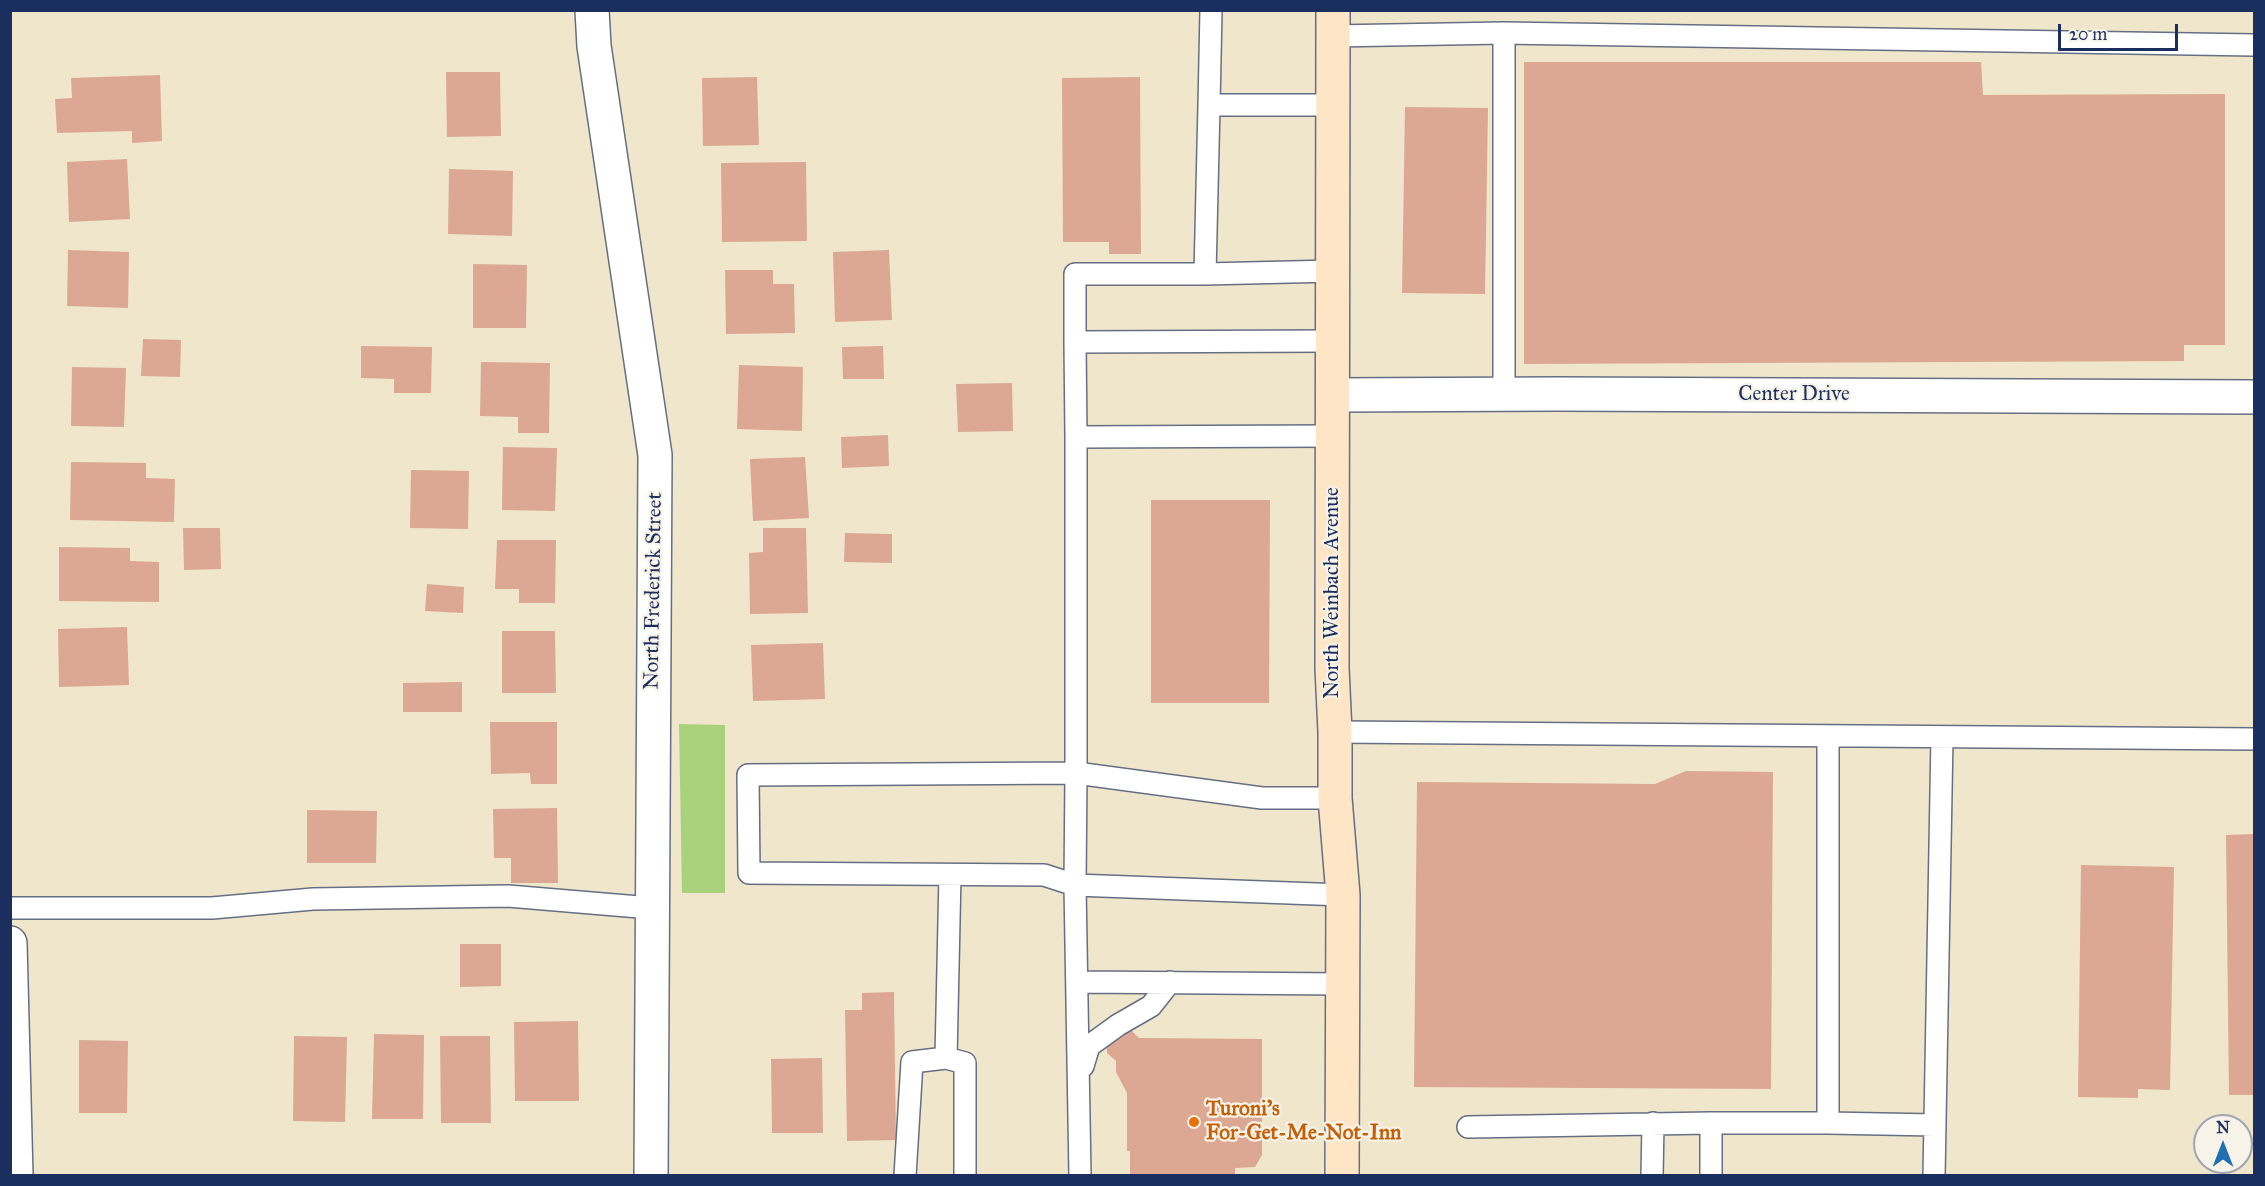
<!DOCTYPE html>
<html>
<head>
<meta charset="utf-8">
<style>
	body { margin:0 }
	#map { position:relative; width:2265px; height:1186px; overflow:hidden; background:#efe6cb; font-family:"IM FELL Great Primer",serif }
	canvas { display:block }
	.frame { position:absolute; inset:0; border:12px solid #1b2f5e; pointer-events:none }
	.north { position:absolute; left:2193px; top:1114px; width:60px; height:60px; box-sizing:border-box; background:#f7f3e8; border:2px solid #9fa5b1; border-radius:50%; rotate:0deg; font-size:16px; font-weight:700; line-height:24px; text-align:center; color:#1b2f5e }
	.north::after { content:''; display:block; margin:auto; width:21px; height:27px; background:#1f6fb2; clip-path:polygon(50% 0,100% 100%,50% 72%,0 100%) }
	.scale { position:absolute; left:2058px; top:24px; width:120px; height:27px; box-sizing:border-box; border:3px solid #1b2f5e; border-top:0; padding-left:8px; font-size:18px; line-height:21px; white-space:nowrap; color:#1b2f5e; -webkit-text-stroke:4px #f7f3e8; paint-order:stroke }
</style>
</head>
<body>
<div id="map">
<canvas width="2265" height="1186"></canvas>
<div class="frame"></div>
<div class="north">N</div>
<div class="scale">20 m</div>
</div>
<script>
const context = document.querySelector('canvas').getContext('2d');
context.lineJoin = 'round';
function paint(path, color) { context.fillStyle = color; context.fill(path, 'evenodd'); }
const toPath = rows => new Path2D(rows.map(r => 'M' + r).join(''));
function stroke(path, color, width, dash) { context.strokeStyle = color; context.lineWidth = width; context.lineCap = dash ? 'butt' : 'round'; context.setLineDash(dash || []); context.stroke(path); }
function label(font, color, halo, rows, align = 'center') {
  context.font = font + ' "IM FELL Great Primer",serif'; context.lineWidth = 4.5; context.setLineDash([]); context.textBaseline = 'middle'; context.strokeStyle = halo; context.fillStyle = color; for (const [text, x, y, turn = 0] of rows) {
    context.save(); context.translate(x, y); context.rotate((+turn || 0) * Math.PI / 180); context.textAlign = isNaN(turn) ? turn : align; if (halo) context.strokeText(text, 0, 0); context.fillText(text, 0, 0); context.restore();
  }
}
paint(toPath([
	[679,724,725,725,725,893,682,893]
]), '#aad27c');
paint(toPath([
	[1524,62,1981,62,1983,95,2225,94,2225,345,2184,345,2184,361,1524,364],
	[446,72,500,72,501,136,447,137],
	[160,75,162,141,132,143,132,131,57,133,55,99,72,98,71,78],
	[757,77,759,145,703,146,702,78],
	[1140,77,1141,254,1109,254,1109,242,1063,242,1062,78],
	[1405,107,1488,108,1485,294,1402,293],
	[127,159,130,219,69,222,67,162],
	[806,162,807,241,722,242,721,163],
	[449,169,513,171,512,236,448,234],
	[68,250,129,252,128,308,67,306],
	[889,250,892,320,835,322,833,252],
	[473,264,527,265,526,328,473,328],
	[725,270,773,270,773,284,794,284,795,333,726,334],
	[143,339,181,340,180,377,141,376],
	[361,346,432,347,431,393,394,393,394,379,361,378],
	[883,346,884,379,843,379,842,347],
	[481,362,550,363,549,433,518,433,518,417,480,416],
	[739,365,803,367,802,431,737,429],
	[72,367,126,368,124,427,71,426],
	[1012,383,1013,431,958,432,956,384],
	[888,435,889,466,842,468,841,437],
	[503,447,557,448,555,511,502,510],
	[805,457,809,518,753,521,750,459],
	[71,462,146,463,146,478,175,479,174,522,70,520],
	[411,470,469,471,468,529,410,528],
	[1151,500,1270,500,1269,703,1151,703],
	[183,528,220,528,221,569,184,570],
	[763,528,806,528,808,613,750,614,749,553,763,552],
	[845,533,892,534,892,563,844,562],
	[497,540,556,540,555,603,519,603,519,589,495,589],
	[59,547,130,548,130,561,159,562,159,602,59,601],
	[427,584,464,587,463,613,425,611],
	[127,627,129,685,59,687,58,629],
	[502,631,555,631,556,693,502,693],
	[823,643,825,699,753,701,751,645],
	[462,682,462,712,403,712,403,683],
	[490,722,557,722,557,784,531,784,530,773,491,774],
	[1686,771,1773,772,1771,1089,1414,1087,1417,782,1655,784],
	[557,808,558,883,511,883,511,858,494,858,493,809],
	[307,810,377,811,376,863,307,863],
	[2254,834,2254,1095,2229,1095,2226,835],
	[2081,865,2174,867,2170,1090,2138,1089,2138,1098,2078,1097],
	[460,944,501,944,501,986,460,987],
	[894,992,896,1140,847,1141,845,1010,862,1010,862,993],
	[578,1021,579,1101,515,1101,514,1022],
	[1130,1029,1139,1038,1262,1039,1262,1155,1255,1167,1235,1168,1235,1174,1130,1175,1130,1151,1127,1151,1127,1093,1116,1072,1116,1061,1107,1053,1106,1037],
	[374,1034,424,1035,423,1119,372,1119],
	[294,1036,347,1037,345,1122,293,1121],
	[440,1036,490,1036,491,1123,441,1123],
	[79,1040,128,1041,127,1113,79,1113],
	[822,1058,823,1133,772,1133,771,1059]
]), '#dca894');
const service = toPath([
	[1504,33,1504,394],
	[1333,36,1504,33,2254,45],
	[1209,105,1211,10],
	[1333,105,1209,105,1205,274,1075,274,1075,342,1333,341],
	[1205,274,1333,271],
	[1075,342,1076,437],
	[1333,436,1076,437,1076,773,1262,798,1335,798],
	[1335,732,2254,739],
	[1828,736,1828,1123,1935,1125],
	[10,908,212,908,313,899,508,896,651,908],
	[1079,982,1343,984],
	[946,1058,950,875],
	[1083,1066,1089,1046,1118,1025,1151,1006,1170,982],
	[1468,1127,1711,1123],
	[905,1176,912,1062,946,1058,965,1063,965,1176],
	[1080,1176,1075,885,1076,773,748,775,749,873,1044,875,1075,885,1343,895],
	[1652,1176,1653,1123],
	[1711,1176,1711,1123,1828,1123],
	[1934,1176,1942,737]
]);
const minor = toPath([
	[592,10,594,46,655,455,651,1176],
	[1333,395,1557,394,2254,397],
	[10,943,16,1176]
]);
const secondary = toPath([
	[1333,10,1332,668,1335,732,1335,798,1343,895,1342,1176]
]);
stroke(service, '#656f84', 24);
stroke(minor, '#656f84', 36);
stroke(secondary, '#656f84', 36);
stroke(service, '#fff', 21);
stroke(minor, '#fff', 33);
stroke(secondary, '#fde5c5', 33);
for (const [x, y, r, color] of [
	[1194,1122,6,"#e8710a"]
]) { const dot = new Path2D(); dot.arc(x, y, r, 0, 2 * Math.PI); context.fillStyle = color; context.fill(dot); stroke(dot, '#f7f3e8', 2); }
label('21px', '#1b2f5e', '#f7f3e8', [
	["Center Drive",1794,395],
	["North Frederick Street",654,591,-89],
	["North Weinbach Avenue",1333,593,-90]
]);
label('bold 21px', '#c56008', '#f7f3e8', [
	["Turoni's",1206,1110],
	["For-Get-Me-Not-Inn",1206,1134]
], 'left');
</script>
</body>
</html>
